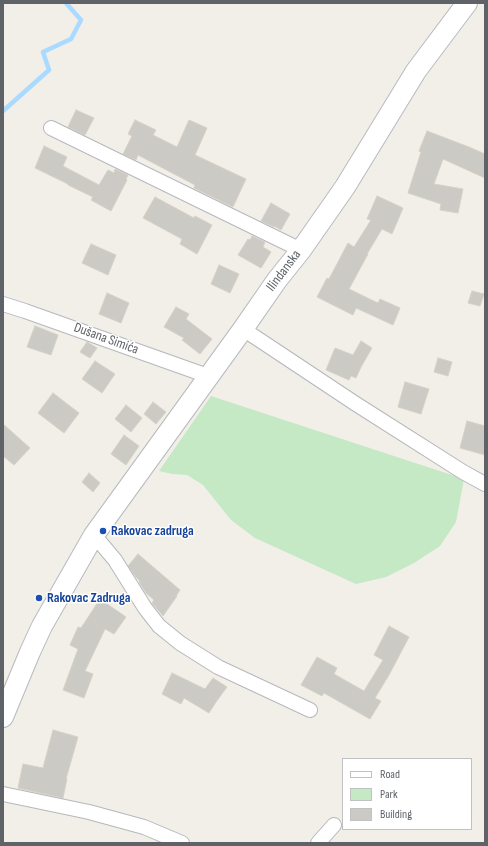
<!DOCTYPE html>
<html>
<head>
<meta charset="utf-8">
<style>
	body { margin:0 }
	#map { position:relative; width:488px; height:846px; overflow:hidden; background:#f1efe8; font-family:"Sofia Sans Condensed",sans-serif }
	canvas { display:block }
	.frame { position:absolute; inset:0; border:4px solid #5f6368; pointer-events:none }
	.legend { position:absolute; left:342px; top:758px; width:130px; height:72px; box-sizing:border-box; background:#fff; border:1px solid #bfc1c3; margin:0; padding:5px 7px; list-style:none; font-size:12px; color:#5f6368 }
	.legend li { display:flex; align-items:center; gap:8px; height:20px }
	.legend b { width:20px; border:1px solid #bfc1c3 }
</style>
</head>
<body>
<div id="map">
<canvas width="488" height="846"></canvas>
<div class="frame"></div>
<ul class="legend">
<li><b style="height:5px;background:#fff"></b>Road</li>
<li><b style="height:11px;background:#c5e8c5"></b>Park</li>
<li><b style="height:11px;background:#cccac5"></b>Building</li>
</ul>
</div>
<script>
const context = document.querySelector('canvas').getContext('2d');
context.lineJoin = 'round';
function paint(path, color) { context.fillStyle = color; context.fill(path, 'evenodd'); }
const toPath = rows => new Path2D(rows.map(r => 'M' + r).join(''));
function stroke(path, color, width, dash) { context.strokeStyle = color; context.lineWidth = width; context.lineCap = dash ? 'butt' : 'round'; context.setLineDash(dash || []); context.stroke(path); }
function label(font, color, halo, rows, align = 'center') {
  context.font = font + ' "Sofia Sans Condensed",sans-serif'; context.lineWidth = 3; context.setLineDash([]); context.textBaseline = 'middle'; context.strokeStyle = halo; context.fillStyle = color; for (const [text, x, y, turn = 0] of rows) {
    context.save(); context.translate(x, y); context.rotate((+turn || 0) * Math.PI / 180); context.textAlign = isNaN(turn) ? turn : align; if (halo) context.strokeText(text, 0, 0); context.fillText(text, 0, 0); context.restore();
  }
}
paint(toPath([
	[211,396,464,479,456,522,440,546,414,563,386,577,356,584,255,538,231,520,203,485,187,475,172,474,159,471]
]), '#c5e8c5');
stroke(toPath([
	[3,111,49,70,43,52,71,39,81,20,66,3]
]), '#aadaff', 4.5);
const building = toPath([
	[76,110,94,118,85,135,68,127,76,110],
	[135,120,156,130,153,135,177,147,189,120,207,128,195,155,246,179,233,207,194,188,195,185,138,155,136,160,123,154,132,136,128,134,135,120],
	[427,131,469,147,485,154,485,178,443,159,434,184,463,189,458,213,440,210,441,204,408,193,421,152,419,151,427,131],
	[44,146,67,157,63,166,99,185,108,170,114,173,115,169,128,175,126,179,127,180,111,211,91,200,93,197,68,185,68,184,35,168,44,146],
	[377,196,403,208,392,234,382,229,367,254,368,254,349,289,378,303,380,299,400,308,393,325,356,308,353,315,317,297,327,278,329,279,348,243,354,247,371,220,367,219,377,196],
	[155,197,194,218,195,216,212,225,197,254,180,244,182,239,143,218,155,197],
	[271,203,290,214,281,230,274,226,274,227,261,221,271,203],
	[252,236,265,242,263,247,271,252,261,268,238,255,248,239,250,240,252,236],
	[91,244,116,255,108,275,82,263,91,244],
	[219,265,239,274,230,293,211,284,219,265],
	[472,291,484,294,480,306,468,303,472,291],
	[107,293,129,303,121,323,99,314,107,293],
	[176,307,189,314,186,319,212,339,200,354,182,340,184,338,164,327,176,307],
	[35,326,58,335,51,355,27,347,35,326],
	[361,341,372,348,361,367,356,378,351,376,349,380,326,370,335,348,353,355,361,341],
	[87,342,97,348,90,358,80,352,87,342],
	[438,358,452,362,448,376,434,372,438,358],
	[95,361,115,374,102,393,82,379,95,361],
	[405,382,429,389,421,414,398,407,405,382],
	[53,393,79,413,64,433,38,413,53,393],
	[153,402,166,412,156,424,144,414,153,402],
	[126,405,142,418,131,432,115,419,126,405],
	[467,421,485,426,485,455,460,448,467,421],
	[3,424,30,448,14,465,3,456,3,424],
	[124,435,139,446,126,465,111,454,124,435],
	[89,473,100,483,93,492,82,482,89,473],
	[138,554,180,590,176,596,177,596,163,616,152,603,154,600,146,593,139,582,140,581,136,577,128,566,138,554],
	[100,599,126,617,114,634,105,629,85,671,93,674,84,698,63,690,78,649,70,645,78,627,81,628,100,599],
	[389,626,409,637,389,675,375,698,381,701,370,719,324,693,322,696,301,685,317,657,337,668,334,674,364,691,383,660,374,655,389,626],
	[172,673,205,689,213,678,227,687,216,702,209,713,184,698,181,704,162,694,172,673],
	[53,730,78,737,66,779,67,779,63,798,18,788,23,764,43,768,53,730]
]);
paint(building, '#cccac5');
stroke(building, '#d6d1c6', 1);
const street = toPath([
	[51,128,301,250],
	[3,304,25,311,208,376],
	[243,329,356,404,463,472,485,484],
	[94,535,115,560,145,608,159,626,180,643,218,667,310,710],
	[3,794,89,812,144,827,182,843],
	[318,843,334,825]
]);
const secondary = toPath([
	[3,717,30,652,42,626,94,535,243,329,277,280,301,250,345,187,416,71,467,3]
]);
stroke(street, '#b5b8bc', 16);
stroke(secondary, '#b6babf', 22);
stroke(street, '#fff', 14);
stroke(secondary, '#fff', 20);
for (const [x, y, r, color] of [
	[103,531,4,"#1a4fb4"],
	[39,598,4,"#1a4fb4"]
]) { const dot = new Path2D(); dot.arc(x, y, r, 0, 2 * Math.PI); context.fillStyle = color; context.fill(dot); stroke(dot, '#fff', 1.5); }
label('14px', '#5f6368', '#fff', [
	["Ilindanska",284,271,-53],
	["Dušana Simića",106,339,20]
]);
label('bold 14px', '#164399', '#fff', [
	["Rakovac zadruga",111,531],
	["Rakovac Zadruga",47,598]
], 'left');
</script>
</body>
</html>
